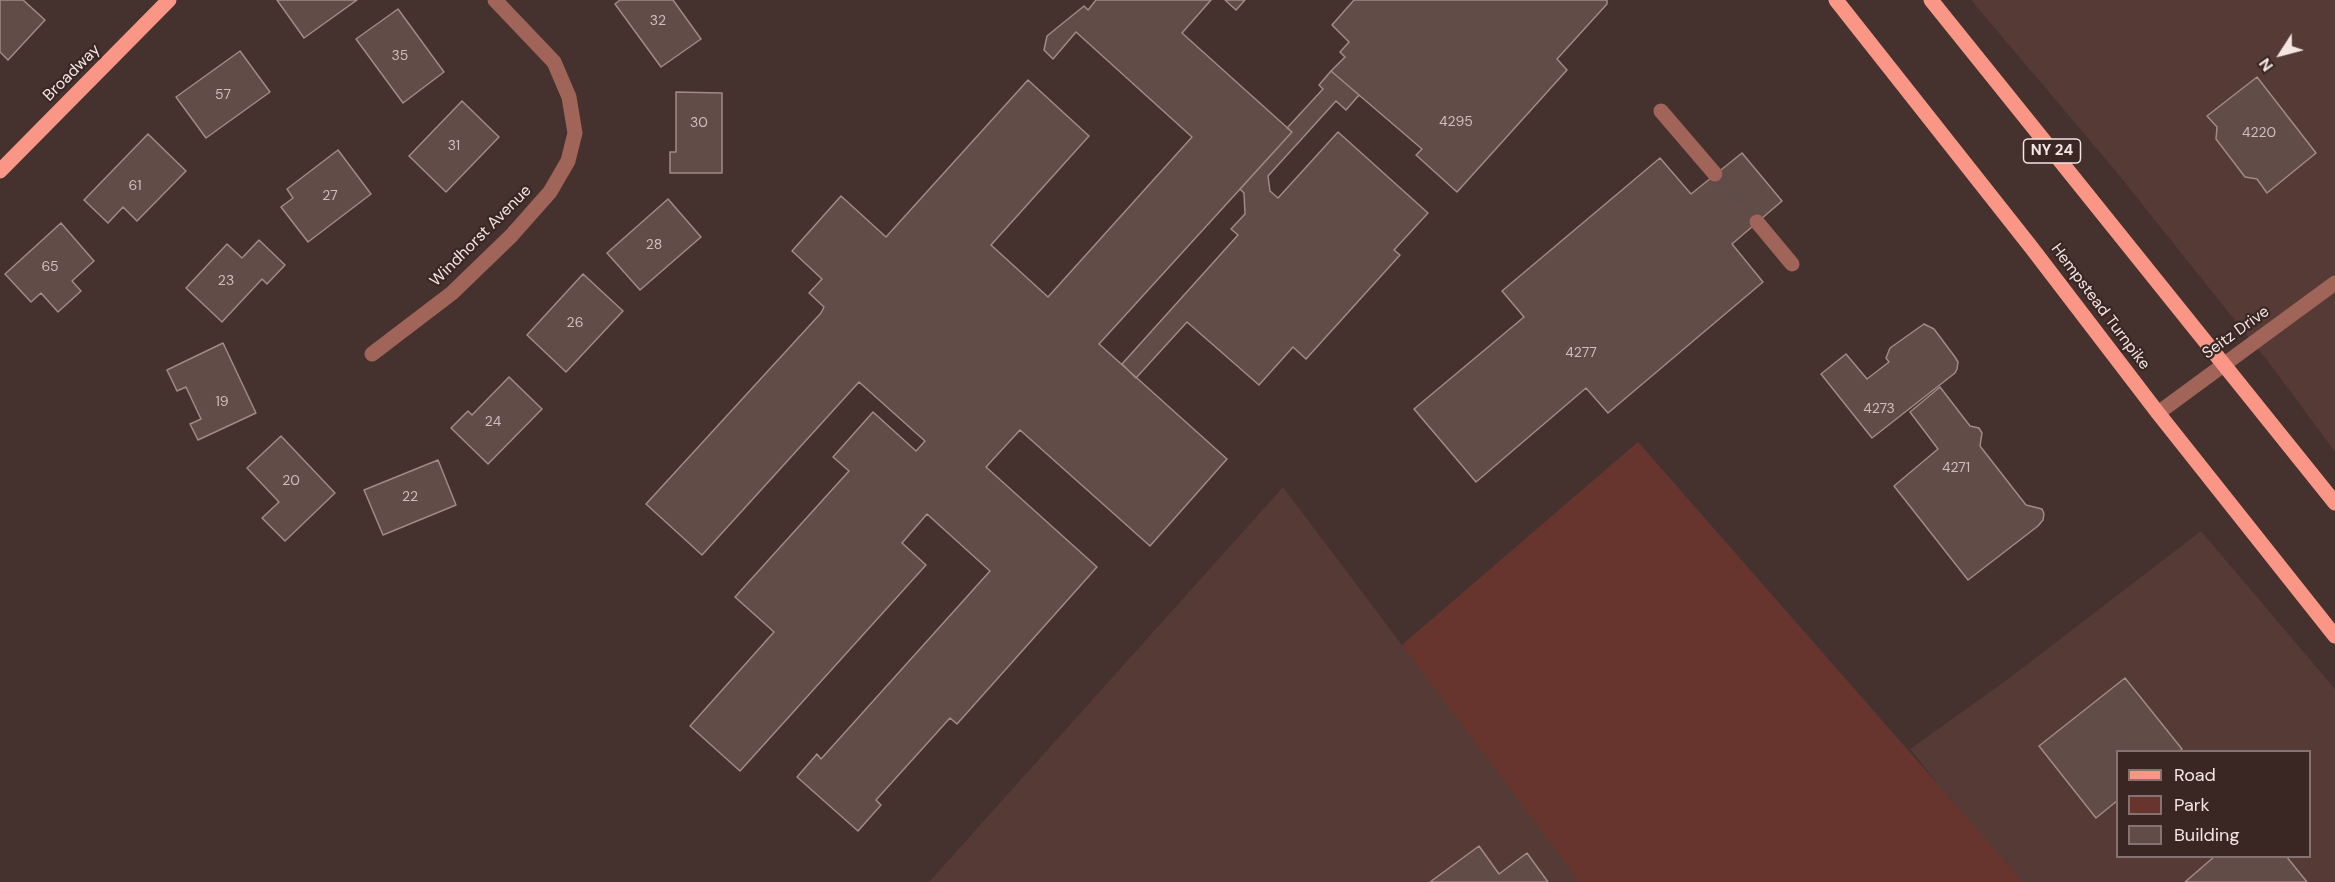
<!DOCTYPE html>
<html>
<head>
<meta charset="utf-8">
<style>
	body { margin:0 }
	#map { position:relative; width:2335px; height:882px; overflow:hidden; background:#45312d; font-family:"DM Sans",sans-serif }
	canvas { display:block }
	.legend { position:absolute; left:2116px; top:750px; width:195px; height:108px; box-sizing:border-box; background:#3a2724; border:2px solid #847370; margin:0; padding:8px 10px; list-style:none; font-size:18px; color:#f2e5e2 }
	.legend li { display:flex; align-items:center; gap:12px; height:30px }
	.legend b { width:30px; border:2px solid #847370 }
	.north { position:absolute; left:2251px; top:24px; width:60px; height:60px; -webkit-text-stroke:4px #3a2724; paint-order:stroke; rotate:234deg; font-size:16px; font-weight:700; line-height:24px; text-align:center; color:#f2e5e2 }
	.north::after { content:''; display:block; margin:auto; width:21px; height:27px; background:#f2e5e2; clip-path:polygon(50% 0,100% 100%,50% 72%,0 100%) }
</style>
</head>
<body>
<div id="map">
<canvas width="2335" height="882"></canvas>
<ul class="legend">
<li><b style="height:8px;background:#fa9686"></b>Road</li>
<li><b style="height:16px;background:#67352d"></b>Park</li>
<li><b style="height:16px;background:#614c48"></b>Building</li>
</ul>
<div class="north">N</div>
</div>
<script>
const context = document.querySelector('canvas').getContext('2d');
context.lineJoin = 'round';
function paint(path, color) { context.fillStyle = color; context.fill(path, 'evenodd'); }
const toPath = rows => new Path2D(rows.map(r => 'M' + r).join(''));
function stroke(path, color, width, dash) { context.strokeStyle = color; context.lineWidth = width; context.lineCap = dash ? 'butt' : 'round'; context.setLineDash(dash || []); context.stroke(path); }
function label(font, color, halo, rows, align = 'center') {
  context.font = font + ' "DM Sans",sans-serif'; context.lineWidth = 4.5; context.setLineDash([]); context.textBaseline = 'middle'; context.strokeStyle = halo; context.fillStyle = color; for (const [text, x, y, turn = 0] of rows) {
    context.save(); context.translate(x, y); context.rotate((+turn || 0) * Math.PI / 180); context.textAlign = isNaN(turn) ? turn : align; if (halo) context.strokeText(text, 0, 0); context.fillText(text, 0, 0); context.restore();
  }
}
paint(toPath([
	[1971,0,2335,0,2335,452,2273,368,2114,169],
	[1638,442,1938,784,1910,749,2008,679,2201,531,2335,689,2335,882,929,882,1283,487,1402,645],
	[2118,752,2310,752,2310,856,2118,856]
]), '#553a36');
paint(toPath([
	[1638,442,1959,809,2023,882,1580,882,1402,645]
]), '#67352d');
const building = toPath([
	[0,0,23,0,45,20,8,60,0,52,0,0],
	[277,0,357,0,304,38,277,0],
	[620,0,673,0,701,39,661,67,615,4,620,0],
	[1096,0,1211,0,1182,33,1292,132,1099,344,1227,459,1150,546,1020,430,986,467,1097,567,957,724,950,718,876,800,881,805,858,831,797,777,817,754,821,759,990,571,927,514,902,543,926,565,740,771,690,726,774,632,735,597,849,471,833,457,873,412,916,451,925,441,859,382,702,555,646,504,821,313,824,307,809,293,822,279,792,251,841,196,886,237,1028,80,1089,136,991,245,1048,297,1192,137,1076,32,1053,59,1044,50,1047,36,1084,6,1088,10,1096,0],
	[1225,0,1245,0,1236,10,1225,0],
	[1354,0,1607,0,1607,4,1557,59,1567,70,1457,192,1416,155,1422,149,1331,71,1345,57,1340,52,1349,42,1332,25,1354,0],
	[398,9,444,72,403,103,356,39,398,9],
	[240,51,270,92,206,138,176,97,240,51],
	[1331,71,1359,95,1346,110,1336,101,1268,176,1270,191,1278,198,1338,132,1428,213,1394,250,1400,255,1306,359,1293,347,1259,385,1187,322,1136,378,1122,364,1238,235,1231,229,1245,214,1244,193,1240,189,1292,132,1287,128,1323,89,1319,85,1331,71],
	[2257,77,2316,153,2267,193,2257,179,2245,177,2216,139,2217,127,2207,116,2257,77],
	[676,92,722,93,722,173,670,173,670,152,676,152,676,92],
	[462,101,499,137,446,192,409,156,462,101],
	[148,134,186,171,137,221,123,207,108,223,84,200,148,134],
	[338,150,371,194,308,242,281,207,293,198,287,189,338,150],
	[1742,153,1782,201,1732,244,1763,282,1608,413,1586,388,1476,482,1414,409,1524,317,1502,291,1660,158,1691,194,1742,153],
	[668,199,701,237,640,290,607,253,668,199],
	[61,223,94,261,72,281,81,291,58,312,41,293,31,302,5,274,61,223],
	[259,240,285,265,267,284,262,279,222,322,186,288,227,244,242,258,259,240],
	[583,274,623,311,566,372,527,335,583,274],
	[1924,324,1934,329,1955,357,1958,362,1957,369,1955,373,1872,438,1821,374,1846,354,1867,379,1889,362,1886,358,1890,348,1924,324],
	[223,343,256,413,198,440,190,424,201,419,186,387,177,391,167,370,223,343],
	[509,377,542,409,488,464,451,428,468,411,472,415,509,377],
	[1940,387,1970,426,1979,428,1982,433,1980,446,2026,505,2042,509,2044,514,2043,520,2038,526,1968,580,1894,486,1938,449,1910,412,1940,387],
	[281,436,335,493,285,541,262,518,279,502,247,468,281,436],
	[438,460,456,505,383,535,364,490,438,460],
	[2125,678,2182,749,2179,752,2118,752,2118,800,2096,818,2039,746,2125,678],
	[1479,846,1499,874,1527,853,1548,882,1430,882,1479,846],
	[2215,856,2286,856,2307,882,2185,882,2215,856]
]);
paint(building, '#614c48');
stroke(building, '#a28a86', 1.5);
stroke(toPath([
	[1715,174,1757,222]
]), '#5f4c48', 15, [15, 8]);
stroke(toPath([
	[1661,111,1715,174],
	[1757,222,1792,264],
	[372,354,452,293,511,236,550,192,568,161,575,133,569,97,554,62,495,0],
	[2158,413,2335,283]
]), '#a16459', 15);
stroke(toPath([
	[1836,0,2031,247,2158,413,2335,636],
	[1931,0,2335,503],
	[0,171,169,0]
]), '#fa9686', 15);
label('14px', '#cebfbc', null, [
	["32",658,21],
	["35",400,56],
	["57",223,95],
	["4295",1456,122],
	["30",699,123],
	["4220",2259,133],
	["31",454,146],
	["61",135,186],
	["27",330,196],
	["28",654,245],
	["65",50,267],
	["23",226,281],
	["26",575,323],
	["4277",1581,353],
	["19",222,402],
	["4273",1879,409],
	["24",493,422],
	["4271",1956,468],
	["20",291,481],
	["22",410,497]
]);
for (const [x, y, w] of [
	[2052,151,57]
]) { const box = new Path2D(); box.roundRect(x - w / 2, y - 12, w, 24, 4.5); context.fillStyle = '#3a2724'; context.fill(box); stroke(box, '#f2e5e2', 1.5); }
label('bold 15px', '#f2e5e2', null, [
	["NY 24",2052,151]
]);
label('16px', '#f2e5e2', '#3a2724', [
	["Broadway",72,73,-45],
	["Windhorst Avenue",481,236,-45],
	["Hempstead Turnpike",2100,307,53],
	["Seitz Drive",2236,333,-36]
]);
</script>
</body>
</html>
